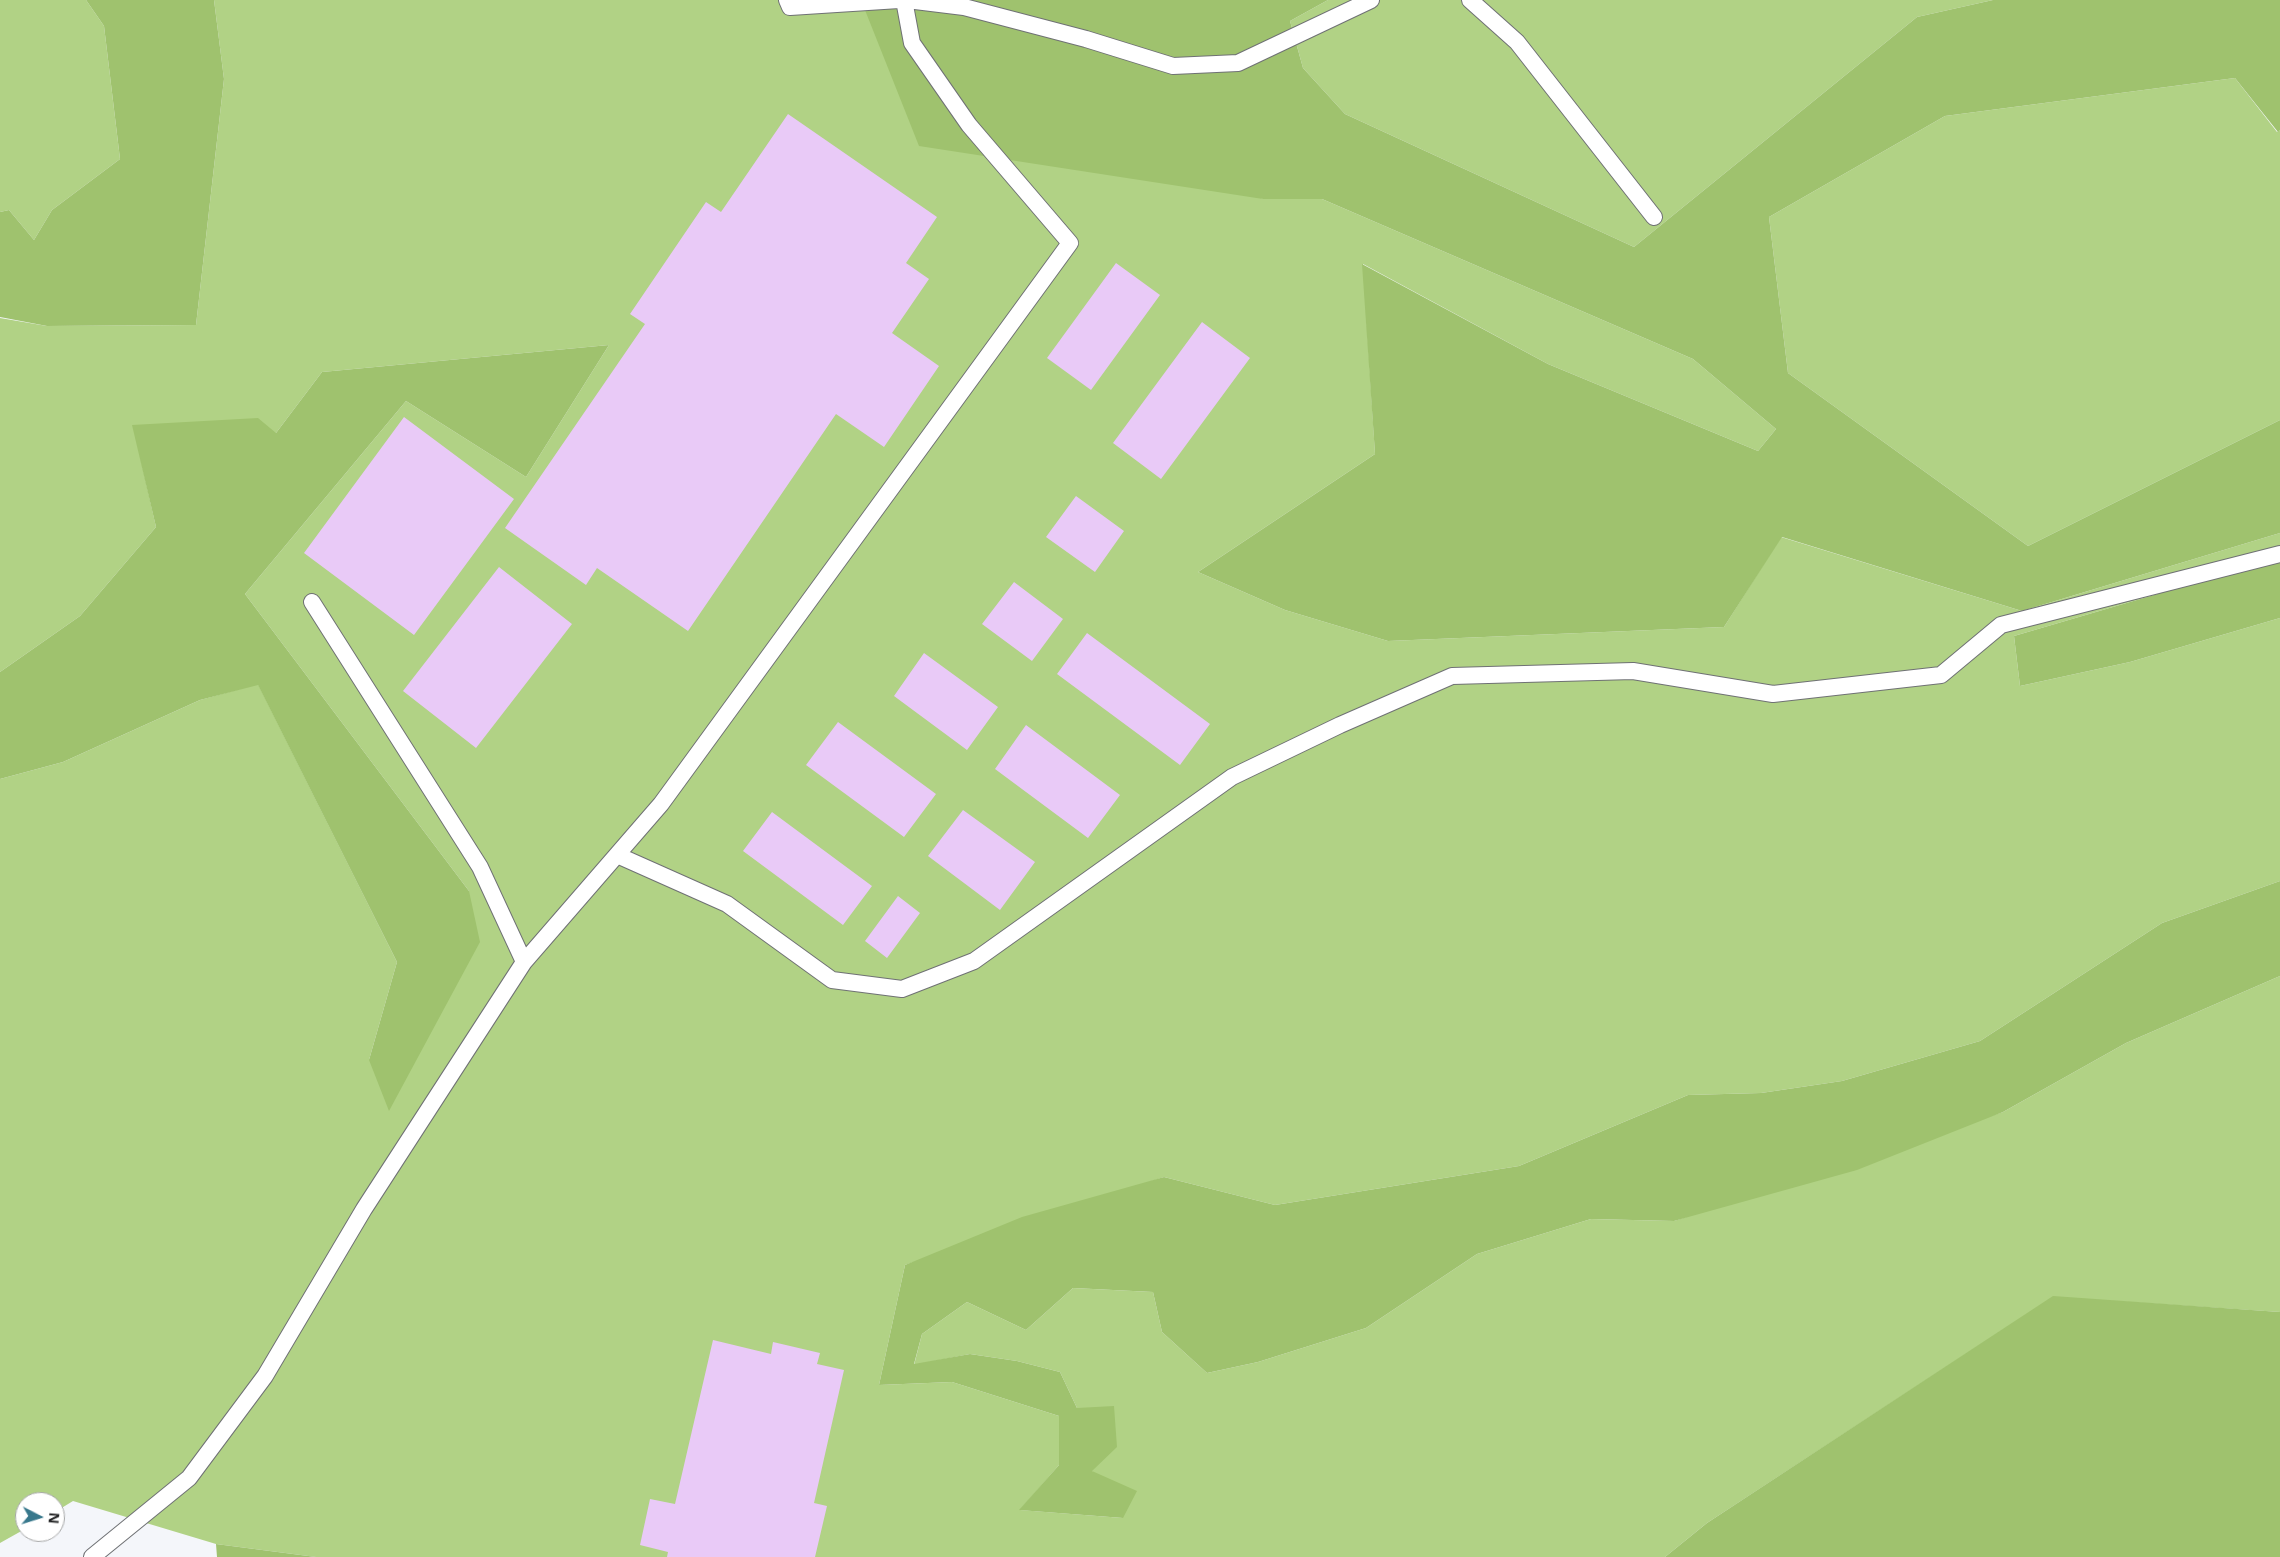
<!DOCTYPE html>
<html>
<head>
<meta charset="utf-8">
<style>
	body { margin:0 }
	#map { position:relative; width:2280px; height:1557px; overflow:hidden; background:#f4f6fa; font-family:"Noto Sans",sans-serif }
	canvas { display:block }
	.north { position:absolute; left:15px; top:1492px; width:50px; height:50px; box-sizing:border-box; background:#fff; border:1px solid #a6a7a7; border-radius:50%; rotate:95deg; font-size:14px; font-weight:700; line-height:20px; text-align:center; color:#212223 }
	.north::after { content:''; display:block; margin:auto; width:18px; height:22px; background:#38788c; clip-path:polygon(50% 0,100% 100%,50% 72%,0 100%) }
</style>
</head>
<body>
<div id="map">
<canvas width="2280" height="1557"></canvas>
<div class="north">N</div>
</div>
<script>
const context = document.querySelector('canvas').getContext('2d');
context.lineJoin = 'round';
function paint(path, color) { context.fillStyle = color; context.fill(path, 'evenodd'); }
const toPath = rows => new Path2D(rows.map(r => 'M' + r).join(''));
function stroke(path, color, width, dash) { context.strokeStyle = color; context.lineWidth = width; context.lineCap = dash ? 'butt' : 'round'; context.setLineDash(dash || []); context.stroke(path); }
paint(toPath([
	[0,0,86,0,104,26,120,159,52,210,34,240,9,210,0,212],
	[214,0,861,0,1263,199,1322,199,1693,359,1776,429,1758,451,1548,364,1363,264,1375,454,1198,572,1285,610,1388,641,1724,627,1781,537,2022,611,2280,533,2280,558,2014,636,2020,686,2130,662,2280,618,2280,881,2162,923,1980,1041,1842,1081,1761,1093,1688,1095,1519,1166,1275,1205,1164,1177,905,1265,879,1385,952,1382,1059,1416,1059,1465,1020,1510,1123,1518,1092,1471,1077,1408,1060,1372,1017,1361,970,1354,914,1365,922,1334,967,1302,1026,1330,1073,1288,1153,1292,1162,1332,1207,1373,1258,1362,1366,1328,1477,1254,1591,1219,1674,1221,2003,1112,2126,1043,2280,976,2280,1312,2053,1297,1707,1523,1665,1557,316,1557,216,1544,73,1501,55,1512,55,1502,25,1502,25,1529,0,1543,0,779,63,762,200,700,258,684,397,962,369,1060,469,891,245,594,406,401,526,477,609,345,322,372,276,433,133,425,156,527,80,616,0,672,0,318,47,326,196,325,224,79],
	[1328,0,1993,0,1917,17,1634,247,1345,114,1303,68,1290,21],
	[2235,78,2277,132,2280,130,2280,420,2028,546,1788,373,1769,217,1945,116]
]), '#b1d285');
paint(toPath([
	[86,0,214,0,224,79,196,325,47,326,0,317,0,212,9,210,34,240,52,210,120,159,104,26],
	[861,0,1328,0,1290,21,1303,68,1345,114,1634,247,1917,17,1993,0,2280,0,2280,130,2278,132,2235,78,1945,116,1769,217,1788,373,2028,546,2280,420,2280,533,2022,611,1782,537,1724,627,1388,641,1285,610,1198,572,1375,454,1362,264,1548,364,1758,451,1776,429,1693,359,1322,199,1263,199,919,146],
	[609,345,526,477,406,401,245,594,469,891,480,942,389,1111,369,1060,397,962,258,685,200,700,63,762,0,779,0,672,80,616,156,527,132,425,258,418,276,433,322,372],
	[2280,558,2280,618,2130,662,2020,686,2014,636],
	[2280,881,2280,976,2126,1043,2003,1112,1857,1170,1674,1221,1591,1219,1477,1254,1366,1328,1258,1362,1207,1373,1162,1332,1153,1292,1073,1288,1026,1330,967,1302,922,1334,914,1364,970,1354,1017,1361,1060,1372,1077,1408,1114,1406,1117,1447,1092,1471,1137,1491,1123,1518,1019,1510,1059,1465,1059,1416,952,1382,879,1385,905,1265,1022,1217,1164,1177,1275,1205,1519,1166,1688,1095,1761,1093,1842,1081,1980,1041,2162,923],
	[2053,1296,2280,1312,2280,1557,1665,1557,1707,1523],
	[216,1544,316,1557,217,1557]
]), '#9fc26e');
paint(toPath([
	[788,114,937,217,906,263,929,279,892,333,939,366,884,447,836,414,688,631,597,568,586,585,505,528,645,324,630,314,706,202,721,212],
	[1116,263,1160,295,1091,390,1047,358],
	[1202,322,1250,358,1161,479,1113,443],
	[404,417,514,499,414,635,304,553],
	[1076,496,1124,531,1095,572,1046,537],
	[499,567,572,624,476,748,403,691],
	[1014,582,1063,619,1032,661,982,624],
	[1087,633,1210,724,1180,765,1057,674],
	[924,653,998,707,967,750,894,696],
	[838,722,936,794,904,837,806,765],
	[1026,725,1120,795,1088,838,995,769],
	[963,810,1035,862,1000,910,928,856],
	[772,812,872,886,843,925,743,851],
	[898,896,920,913,887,958,865,941],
	[713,1340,771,1354,773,1342,820,1353,817,1364,844,1370,814,1503,827,1506,815,1557,667,1557,668,1552,640,1545,650,1499,675,1504]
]), '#e9caf7');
const service = toPath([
	[787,0,790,7,899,0],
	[907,0,964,7,1086,39,1173,66,1238,63,1371,0],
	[1470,0,1517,42,1654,217],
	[312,602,480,867,524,962],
	[617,855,727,904,832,980,902,989,974,961,1232,777,1340,725,1452,676,1633,671,1773,694,1941,675,2001,625,2280,554],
	[92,1557,189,1478,265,1376,364,1209,524,962,661,804,1070,243,969,125,912,43,904,0]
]);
stroke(service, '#6f7174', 18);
stroke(service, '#fff', 16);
</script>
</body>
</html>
